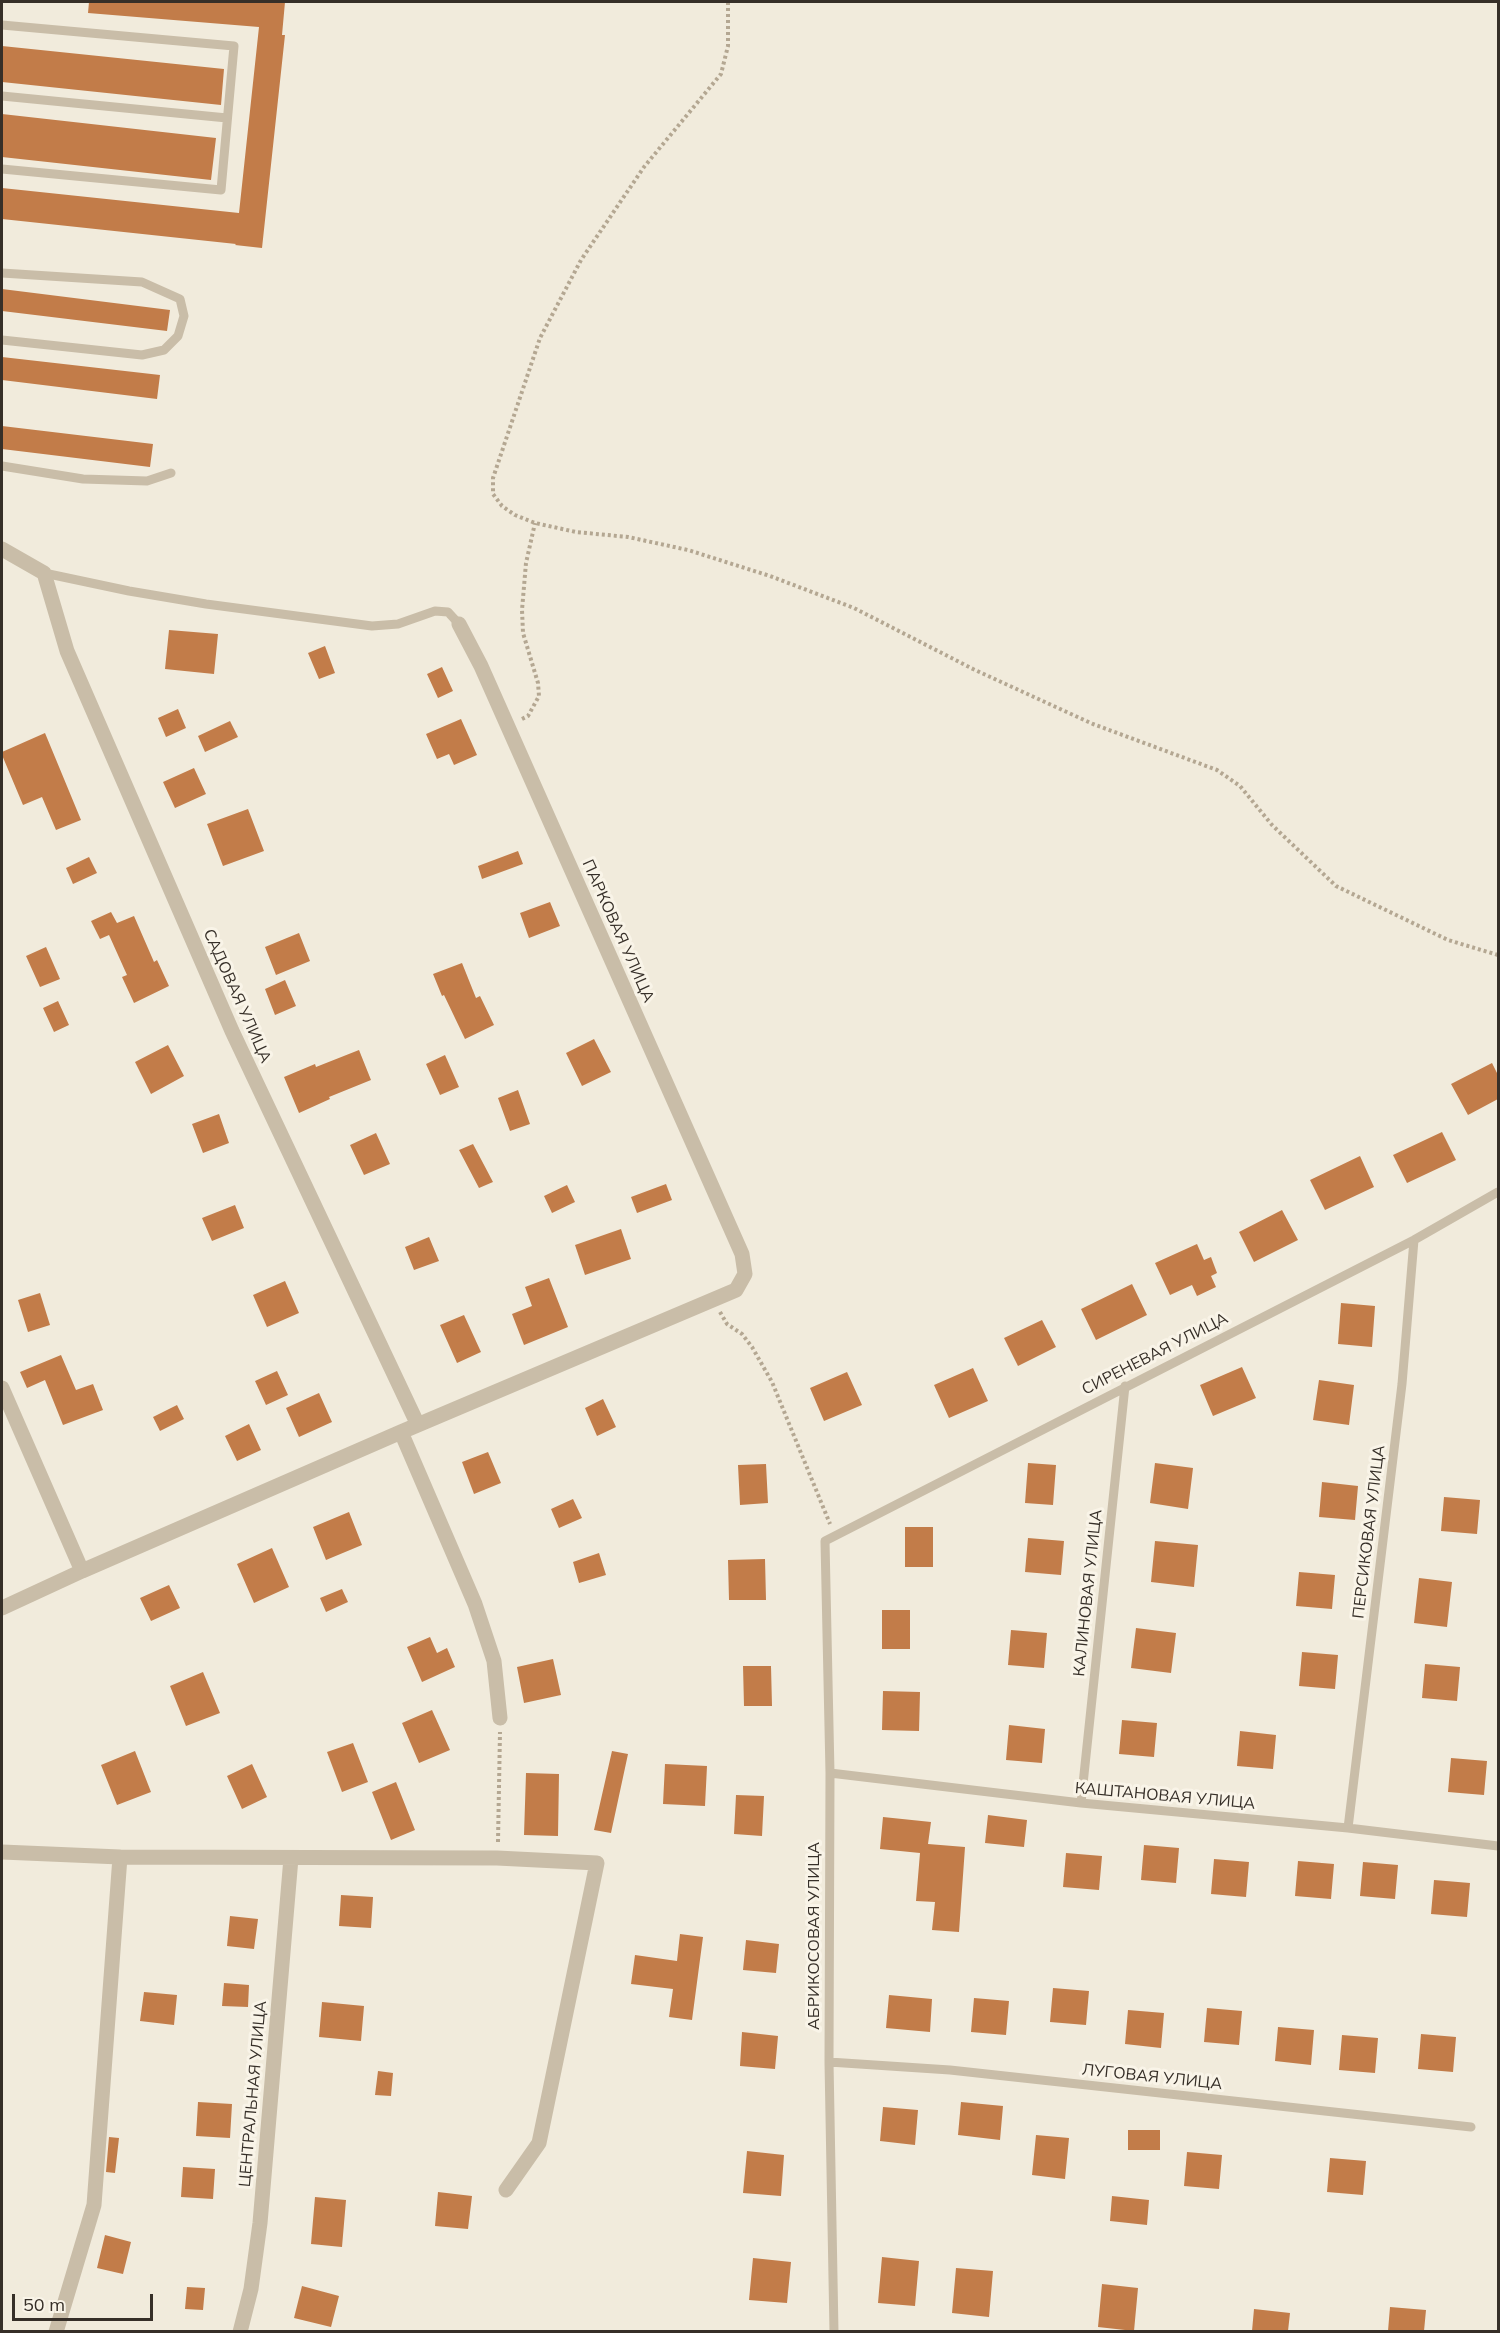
<!DOCTYPE html>
<html>
<head>
<meta charset="utf-8">
<style>
	body { margin:0 }
	#map { position:relative; width:1500px; height:2333px; overflow:hidden; background:#f1ebdc; font-family:Mulish,sans-serif }
	canvas { display:block }
	.frame { position:absolute; inset:0; border:3px solid #362f28; pointer-events:none }
	.scale { position:absolute; left:12px; top:2294px; width:141px; height:27px; box-sizing:border-box; border:3px solid #362f28; border-top:0; padding-left:8px; font-size:18px; line-height:21px; white-space:nowrap; color:#362f28; -webkit-text-stroke:4px #f9f4e8; paint-order:stroke }
</style>
</head>
<body>
<div id="map">
<canvas width="1500" height="2333"></canvas>
<div class="frame"></div>
<div class="scale">50 m</div>
</div>
<script>
const context = document.querySelector('canvas').getContext('2d');
context.lineJoin = 'round';
function paint(path, color) { context.fillStyle = color; context.fill(path, 'evenodd'); }
const toPath = rows => new Path2D(rows.map(r => 'M' + r).join(''));
function stroke(path, color, width, dash) { context.strokeStyle = color; context.lineWidth = width; context.lineCap = dash ? 'butt' : 'round'; context.setLineDash(dash || []); context.stroke(path); }
function label(font, color, halo, rows, align = 'center') {
  context.font = font + ' Mulish,sans-serif'; context.lineWidth = 6; context.setLineDash([]); context.textBaseline = 'middle'; context.strokeStyle = halo; context.fillStyle = color; for (const [text, x, y, turn = 0] of rows) {
    context.save(); context.translate(x, y); context.rotate((+turn || 0) * Math.PI / 180); context.textAlign = isNaN(turn) ? turn : align; if (halo) context.strokeText(text, 0, 0); context.fillText(text, 0, 0); context.restore();
  }
}
paint(toPath([
	[89,2,285,2,282,35,285,35,262,248,235,245,236,244,2,219,2,188,239,213,259,27,88,13],
	[2,46,224,69,221,105,2,82],
	[2,114,216,138,211,180,2,157],
	[2,289,170,310,167,331,2,311],
	[2,357,160,375,157,399,2,380],
	[2,426,153,444,150,467,2,449],
	[169,630,218,634,214,674,165,669],
	[325,646,335,673,319,679,308,653],
	[442,667,453,691,438,698,427,674],
	[178,709,186,728,166,737,158,718],
	[461,719,477,755,454,765,449,754,437,759,426,734],
	[230,721,238,737,205,752,198,736],
	[45,733,81,820,56,830,42,797,23,805,2,755,2,752],
	[194,768,206,794,175,808,163,782],
	[248,809,264,851,223,866,207,824],
	[518,851,523,864,482,879,478,866],
	[89,857,97,873,73,884,66,868],
	[550,902,560,926,529,938,520,913],
	[111,912,117,923,134,916,154,962,157,960,169,986,134,1003,122,977,127,975,109,935,100,939,91,921],
	[299,933,310,961,276,975,265,947],
	[46,947,60,979,40,987,26,956],
	[462,963,476,998,480,996,494,1025,465,1039,444,995,442,996,433,974],
	[285,980,296,1006,275,1015,265,989],
	[58,1001,69,1025,54,1032,43,1008],
	[594,1039,611,1072,582,1086,566,1053],
	[168,1045,184,1076,151,1094,135,1062],
	[359,1050,371,1080,329,1097,330,1099,299,1113,284,1077,315,1064,316,1067],
	[445,1055,459,1087,440,1095,426,1064],
	[1492,1063,1498,1075,1498,1099,1468,1115,1451,1084],
	[518,1090,530,1124,510,1131,498,1098],
	[219,1114,229,1143,203,1153,192,1124],
	[1442,1132,1456,1160,1407,1183,1393,1155],
	[376,1133,390,1164,364,1175,350,1145],
	[473,1144,493,1182,479,1188,459,1150],
	[1360,1156,1374,1187,1325,1210,1310,1180],
	[666,1184,672,1200,637,1213,631,1197],
	[567,1185,575,1202,552,1213,544,1196],
	[235,1205,244,1228,212,1241,202,1218],
	[1282,1210,1298,1240,1254,1262,1239,1232],
	[621,1229,631,1259,585,1275,575,1245],
	[429,1237,439,1261,414,1270,405,1247],
	[1197,1244,1204,1260,1211,1257,1217,1273,1211,1276,1216,1287,1197,1296,1192,1285,1170,1295,1155,1263],
	[549,1278,568,1327,524,1345,512,1314,532,1306,525,1287],
	[285,1281,299,1313,267,1327,253,1295],
	[1132,1284,1147,1315,1096,1340,1081,1309],
	[40,1293,50,1325,28,1332,18,1300],
	[1341,1303,1375,1306,1372,1347,1338,1344],
	[464,1315,481,1352,457,1363,440,1325],
	[1042,1320,1056,1347,1018,1366,1004,1338],
	[61,1355,76,1390,93,1384,103,1410,63,1425,45,1380,27,1388,20,1372],
	[1242,1367,1256,1398,1213,1416,1200,1385],
	[973,1368,988,1401,949,1418,934,1385],
	[277,1371,288,1395,266,1405,255,1381],
	[847,1372,862,1405,824,1421,810,1388],
	[1319,1380,1354,1385,1349,1425,1313,1420],
	[319,1393,332,1422,299,1437,286,1408],
	[603,1399,616,1427,597,1436,585,1408],
	[177,1405,184,1419,160,1431,153,1417],
	[249,1424,261,1450,237,1461,225,1436],
	[488,1452,501,1483,474,1494,462,1462],
	[1028,1463,1056,1465,1053,1505,1025,1503],
	[1155,1463,1193,1468,1188,1509,1150,1503],
	[766,1464,768,1503,740,1505,738,1465],
	[1322,1482,1358,1486,1355,1520,1319,1517],
	[1444,1497,1480,1500,1477,1534,1441,1531],
	[573,1499,582,1518,559,1528,551,1509],
	[349,1512,362,1545,326,1560,313,1527],
	[905,1527,933,1527,933,1567,905,1567],
	[1028,1538,1064,1541,1061,1575,1025,1572],
	[1155,1541,1198,1545,1194,1587,1151,1582],
	[272,1548,289,1587,254,1603,237,1564],
	[599,1553,606,1575,579,1583,573,1562],
	[765,1559,766,1600,729,1600,728,1560],
	[1299,1572,1335,1575,1332,1609,1296,1606],
	[1419,1578,1452,1582,1447,1627,1414,1623],
	[169,1585,180,1608,151,1621,140,1598],
	[342,1589,348,1602,326,1612,320,1598],
	[882,1610,910,1610,910,1649,882,1649],
	[1136,1628,1176,1633,1171,1673,1131,1668],
	[1011,1630,1047,1633,1044,1668,1008,1665],
	[430,1637,437,1653,447,1648,455,1667,422,1682,407,1647],
	[1302,1652,1338,1655,1335,1689,1299,1686],
	[553,1659,561,1695,524,1703,517,1667],
	[1425,1664,1460,1667,1457,1701,1422,1698],
	[743,1666,771,1666,772,1706,744,1706],
	[203,1672,220,1713,186,1726,170,1686],
	[883,1691,920,1692,919,1731,882,1730],
	[432,1710,450,1750,419,1763,402,1723],
	[1122,1720,1157,1723,1154,1757,1119,1754],
	[1009,1725,1045,1729,1042,1763,1006,1760],
	[1240,1731,1276,1735,1273,1769,1237,1766],
	[353,1743,368,1782,342,1792,327,1752],
	[135,1751,151,1792,117,1805,101,1765],
	[612,1751,628,1754,611,1833,594,1830],
	[1451,1758,1487,1761,1484,1795,1448,1792],
	[252,1764,267,1797,242,1809,227,1776],
	[665,1764,707,1766,705,1806,663,1804],
	[526,1773,559,1774,558,1836,524,1835],
	[396,1782,415,1830,391,1840,372,1792],
	[736,1795,764,1796,762,1836,734,1834],
	[988,1815,1027,1820,1024,1847,985,1843],
	[883,1817,931,1822,928,1844,965,1847,959,1932,932,1930,935,1902,916,1901,920,1853,880,1849],
	[1144,1845,1179,1848,1176,1883,1141,1880],
	[1066,1853,1102,1856,1099,1890,1063,1887],
	[1214,1859,1249,1862,1246,1897,1211,1894],
	[1298,1861,1334,1864,1331,1899,1295,1896],
	[1363,1862,1398,1865,1395,1899,1360,1896],
	[1434,1880,1470,1883,1467,1917,1431,1914],
	[341,1895,373,1897,371,1928,339,1926],
	[230,1916,258,1919,254,1949,227,1946],
	[680,1934,703,1937,692,2020,669,2017,673,1989,631,1984,635,1955,677,1961],
	[746,1940,779,1944,776,1973,743,1970],
	[224,1983,249,1985,248,2007,222,2006],
	[1053,1988,1089,1991,1086,2025,1050,2022],
	[144,1992,177,1995,174,2025,140,2021],
	[889,1995,932,1999,930,2032,886,2028],
	[974,1998,1009,2001,1006,2035,971,2032],
	[322,2002,364,2006,361,2041,319,2037],
	[1207,2008,1242,2011,1239,2045,1204,2042],
	[1128,2010,1164,2013,1161,2048,1125,2044],
	[1278,2027,1314,2030,1311,2065,1275,2061],
	[742,2032,778,2036,775,2069,740,2066],
	[1421,2034,1456,2037,1453,2072,1418,2069],
	[1342,2035,1378,2038,1375,2073,1339,2070],
	[378,2071,393,2073,391,2096,375,2095],
	[198,2102,232,2104,230,2138,196,2136],
	[961,2102,1003,2106,1000,2140,958,2135],
	[883,2107,918,2110,915,2145,880,2141],
	[1128,2130,1160,2130,1160,2150,1128,2150],
	[1036,2135,1069,2138,1065,2179,1032,2175],
	[109,2137,119,2138,115,2173,106,2172],
	[747,2151,784,2155,781,2196,743,2193],
	[1187,2152,1222,2155,1219,2189,1184,2186],
	[1330,2158,1366,2161,1363,2195,1327,2192],
	[183,2167,215,2169,213,2199,181,2197],
	[438,2192,472,2196,468,2229,435,2226],
	[1112,2196,1149,2200,1147,2225,1110,2221],
	[315,2197,346,2200,342,2247,311,2244],
	[105,2235,131,2242,123,2274,97,2268],
	[882,2257,919,2261,915,2306,878,2303],
	[753,2258,791,2262,787,2303,749,2300],
	[956,2268,993,2271,989,2317,952,2313],
	[1102,2284,1138,2288,1134,2331,1098,2327],
	[302,2286,339,2296,331,2327,294,2318],
	[187,2287,205,2288,203,2310,185,2309],
	[1390,2307,1426,2310,1424,2331,1388,2331],
	[1254,2309,1290,2313,1288,2331,1252,2331]
]), '#c27c49');
stroke(toPath([
	[728,2,728,46,721,74,644,167,581,260,540,338,493,478,493,494,502,506,515,515,535,523,576,532,628,537,688,550,770,576,854,608,973,669,1093,724,1217,770,1240,786,1272,825,1336,886,1448,940,1498,955],
	[522,719,528,716,539,696,538,683,523,633,522,610,526,563,535,523],
	[720,1312,727,1324,742,1334,752,1347,772,1382,830,1524],
	[498,1842,500,1732]
]), '#b4a792', 4, [3, 3]);
stroke(toPath([
	[2,25,234,46,221,190,2,169],
	[2,96,227,118],
	[2,273,142,282,180,299,184,316,178,336,164,350,142,355,2,340],
	[2,466,83,479,147,481,171,473],
	[44,573,129,591,206,604,372,626,398,624,435,611,448,612,459,624],
	[830,1773,1081,1803,1348,1828,1498,1846],
	[1081,1803,1125,1386],
	[1348,1828,1402,1384,1414,1240],
	[829,2062,950,2070,1471,2127],
	[834,2332,829,2062,830,1773,825,1541,1414,1240,1498,1192]
]), '#c9bda8', 9);
stroke(toPath([
	[2,549,44,573,67,651,232,1031,418,1425],
	[2,1388,82,1571],
	[401,1432,475,1604,494,1661,500,1718],
	[2,1608,82,1571,401,1432,736,1290,745,1274,742,1254,481,666,459,624],
	[2,1852,120,1857,94,2205,56,2332],
	[120,1857,497,1858,597,1863,539,2143,506,2190],
	[240,2332,251,2289,260,2223,291,1858]
]), '#c9bda8', 15);
label('16px', '#362f28', '#f9f4e8', [
	["ПАРКОВАЯ УЛИЦА",618,931,66],
	["САДОВАЯ УЛИЦА",237,996,66],
	["СИРЕНЕВАЯ УЛИЦА",1155,1354,-27],
	["ПЕРСИКОВАЯ УЛИЦА",1369,1532,-83],
	["КАЛИНОВАЯ УЛИЦА",1088,1593,-84],
	["КАШТАНОВАЯ УЛИЦА",1165,1796,5],
	["АБРИКОСОВАЯ УЛИЦА",814,1936,-90],
	["ЛУГОВАЯ УЛИЦА",1152,2077,6],
	["ЦЕНТРАЛЬНАЯ УЛИЦА",253,2094,-85]
]);
</script>
</body>
</html>
